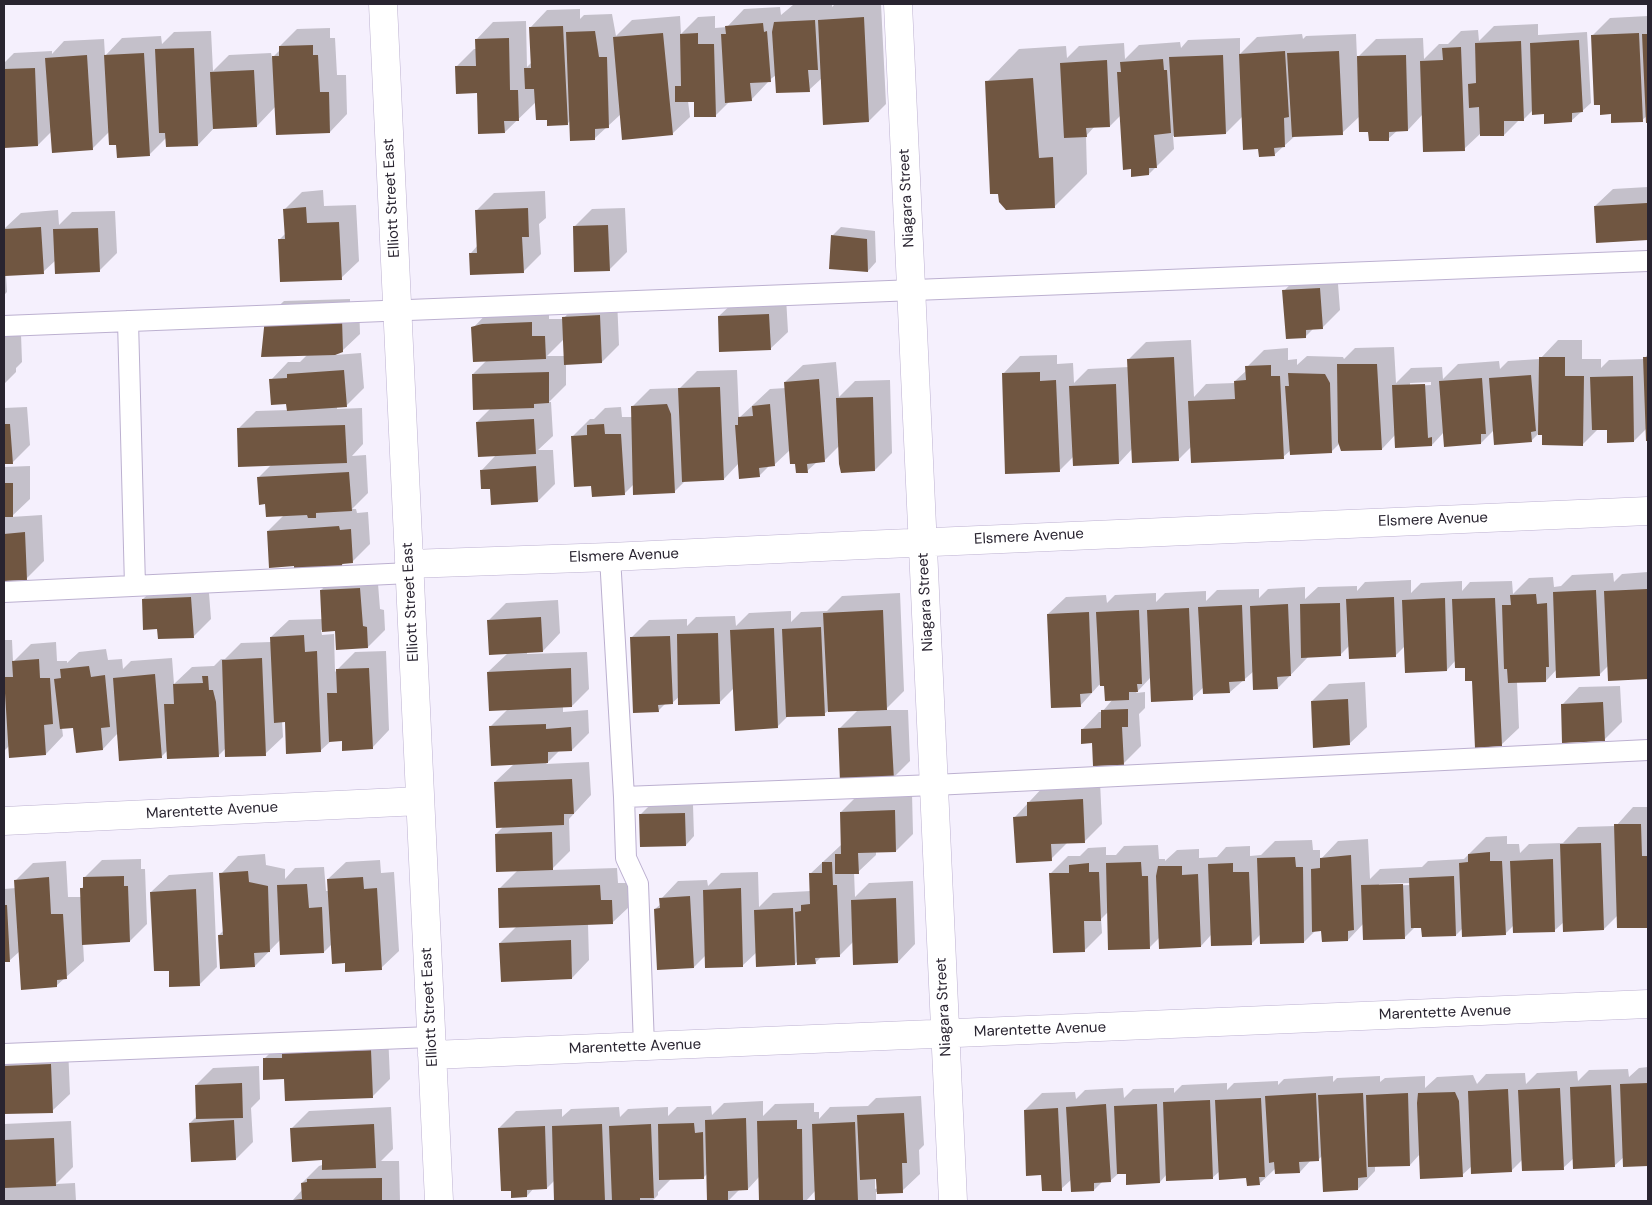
<!DOCTYPE html>
<html>
<head>
<meta charset="utf-8">
<style>
	body { margin:0 }
	#map { position:relative; width:1652px; height:1205px; overflow:hidden; background:#f5f0fd; font-family:"DM Sans",sans-serif }
	canvas { display:block }
	.frame { position:absolute; inset:0; border:5px solid #292430; pointer-events:none }
</style>
</head>
<body>
<div id="map">
<canvas width="1652" height="1205"></canvas>
<div class="frame"></div>
</div>
<script>
const context = document.querySelector('canvas').getContext('2d');
context.lineJoin = 'round';
function paint(path, color) { context.fillStyle = color; context.fill(path, 'evenodd'); }
const toPath = rows => new Path2D(rows.map(r => 'M' + r).join(''));
function stroke(path, color, width, dash) { context.strokeStyle = color; context.lineWidth = width; context.lineCap = dash ? 'butt' : 'round'; context.setLineDash(dash || []); context.stroke(path); }
function label(font, color, halo, rows, align = 'center') {
  context.font = font + ' "DM Sans",sans-serif'; context.lineWidth = 5; context.setLineDash([]); context.textBaseline = 'middle'; context.strokeStyle = halo; context.fillStyle = color; for (const [text, x, y, turn = 0] of rows) {
    context.save(); context.translate(x, y); context.rotate((+turn || 0) * Math.PI / 180); context.textAlign = isNaN(turn) ? turn : align; if (halo) context.strokeText(text, 0, 0); context.fillText(text, 0, 0); context.restore();
  }
}
paint(toPath([
	[832,4,832,7,835,4,881,4,886,104,869,121,822,78,809,90,776,75,768,81,768,82,751,100,730,101,716,115,696,100,688,101,690,117,672,134,621,114,595,138,570,121,567,124,548,118,536,102,505,132,478,92,457,66,474,49,476,49,476,40,493,22,526,21,527,67,532,62,530,28,547,10,580,9,580,19,584,15,612,14,616,36,632,20,680,16,681,34,698,17,715,16,715,28,727,27,744,9,780,7,781,15,793,5],
	[1648,16,1648,122,1647,116,1642,120,1612,113,1593,35,1610,18],
	[1538,24,1538,35,1587,32,1591,103,1571,121,1533,110,1523,120,1519,120,1504,135,1481,133,1464,149,1423,114,1408,130,1398,130,1388,139,1369,131,1360,116,1342,133,1295,136,1274,155,1260,148,1243,116,1226,133,1173,136,1174,149,1149,174,1121,115,1110,126,1095,126,1086,136,1087,174,1054,207,987,82,1019,49,1066,46,1067,58,1079,46,1124,43,1125,59,1139,45,1180,42,1181,48,1188,40,1240,38,1240,54,1257,37,1302,34,1303,39,1306,36,1356,34,1357,58,1376,39,1423,38,1424,59,1439,44,1448,44,1461,31,1478,30,1479,41,1494,26],
	[330,28,330,38,335,38,337,75,346,75,347,114,330,132,276,106,257,126,215,127,198,145,167,137,150,154,117,144,109,132,93,148,52,131,38,145,4,147,4,63,14,53,52,51,52,54,64,41,104,39,105,56,122,38,161,36,162,44,174,32,211,31,213,71,229,55,271,53,272,58,280,50,280,46,297,29],
	[1648,187,1648,239,1597,242,1595,206,1613,189],
	[323,190,324,206,356,205,359,261,341,278,279,240,286,233,285,209,302,192],
	[545,191,546,218,539,224,541,254,523,272,471,253,478,245,477,210,494,193],
	[625,208,627,252,609,270,574,227,592,209],
	[58,210,59,225,72,212,115,211,117,253,99,271,56,260,43,272,6,275,7,292,4,295,4,221,4,229,21,213],
	[841,227,875,231,876,262,868,271,832,236],
	[1337,271,1340,310,1322,328,1314,328,1306,336,1284,291,1301,273],
	[786,297,788,332,770,349,719,316,737,299],
	[350,299,350,302,359,302,360,334,342,351,335,355,361,353,364,388,346,406,337,407,337,409,362,408,363,444,352,456,366,455,368,493,352,509,356,509,357,513,368,512,370,544,352,562,345,562,341,566,295,565,268,531,284,515,266,503,259,477,272,464,238,429,256,411,288,410,288,403,271,380,288,362,300,362,307,355,266,318,284,301],
	[617,299,619,345,602,362,566,364,566,385,549,402,551,402,553,436,538,450,553,450,555,484,538,501,492,488,481,471,496,455,477,422,491,408,473,374,487,360,473,328,490,310,549,306,549,319,563,319,581,300],
	[564,339,565,356,547,356],
	[21,334,22,362,16,368,16,372,4,384,4,335],
	[1191,340,1194,397,1206,384,1235,383,1235,381,1247,370,1247,367,1264,350,1288,348,1288,360,1297,359,1297,365,1307,356,1343,357,1344,359,1355,348,1394,347,1396,383,1411,368,1442,367,1443,379,1458,364,1499,361,1500,369,1508,361,1540,359,1558,340,1582,340,1582,359,1601,359,1601,368,1609,360,1644,359,1648,354,1648,440,1647,428,1634,441,1608,429,1598,429,1583,444,1543,434,1538,434,1531,441,1494,430,1481,443,1444,432,1432,445,1396,434,1382,449,1340,443,1332,451,1291,450,1283,457,1191,447,1178,460,1132,449,1119,463,1074,456,1059,471,1003,374,1020,356,1057,355,1057,364,1073,363,1074,383,1088,369,1129,367,1128,360,1146,342],
	[1431,382,1431,385,1410,386,1410,383],
	[836,362,839,397,855,381,890,380,892,453,875,470,839,446,824,461,817,462,807,471,796,462,790,450,774,465,769,466,759,476,739,463,724,479,686,480,674,492,634,484,624,494,592,485,572,437,590,419,594,419,605,408,621,407,622,417,632,417,632,407,650,389,680,388,697,371,737,370,739,418,770,389,786,388,785,382,803,365],
	[27,407,30,445,12,463,4,463,4,408],
	[30,466,30,499,11,517,42,515,44,561,27,578,4,580,4,467],
	[377,571,380,609,384,610,385,630,368,647,336,629,321,630,322,635,334,634,335,672,355,652,386,651,389,730,372,748,343,740,331,741,320,751,286,721,282,721,283,737,265,754,226,748,218,756,168,750,161,757,118,733,103,749,74,727,62,728,63,736,46,754,10,745,4,751,4,640,12,640,13,662,31,644,56,642,57,661,67,661,67,663,79,652,106,649,108,660,122,659,123,669,131,661,172,658,174,684,192,667,214,666,221,659,225,659,241,643,271,642,271,637,289,620,323,619,321,590,339,573],
	[1648,572,1648,677,1609,679,1608,666,1599,675,1557,669,1546,681,1517,682,1519,728,1501,745,1473,679,1466,666,1455,661,1447,670,1405,646,1396,655,1350,645,1340,655,1308,657,1278,688,1254,671,1230,692,1204,687,1192,698,1151,677,1136,693,1145,692,1145,708,1139,714,1141,746,1123,764,1093,742,1082,730,1099,712,1102,712,1113,699,1105,684,1099,685,1080,706,1048,614,1066,597,1106,595,1107,603,1115,595,1156,593,1156,602,1165,593,1206,591,1206,601,1217,590,1259,589,1259,598,1268,589,1305,587,1305,599,1318,587,1357,586,1357,591,1365,582,1411,580,1411,593,1421,583,1462,581,1462,591,1470,582,1512,581,1513,594,1529,578,1553,577,1554,587,1561,586,1572,575,1613,573,1614,582,1622,574],
	[208,580,211,619,193,637,158,628,143,599,161,582],
	[900,593,904,691,885,710,908,710,910,761,893,778,839,729,859,709,828,711,824,714,788,716,777,727,734,688,719,703,680,696,672,703,666,703,658,711,631,638,649,620,687,619,687,626,696,617,735,616,736,626,749,613,791,611,791,622,801,612,827,611,842,596],
	[558,600,560,633,543,651,527,652,527,654,587,652,589,689,572,706,563,707,563,712,588,710,589,733,572,750,559,751,546,764,589,762,591,795,569,819,570,851,551,870,617,868,618,883,629,883,630,906,612,923,588,924,589,960,572,978,500,943,517,926,499,889,518,870,496,834,504,826,495,782,514,764,490,727,508,709,488,672,508,653,488,621,506,603],
	[1365,682,1367,727,1349,744,1312,701,1329,684],
	[1620,686,1622,722,1604,740,1562,705,1579,687],
	[1100,782,1102,824,1085,841,1068,842,1051,859,1015,817,1045,785],
	[912,793,913,834,896,851,876,852,876,855,858,872,854,872,855,897,869,883,913,881,915,944,898,962,854,941,839,956,822,956,815,963,798,961,795,964,757,952,742,966,706,955,694,967,655,909,661,904,661,899,678,881,707,880,708,886,721,873,758,872,759,907,773,893,811,891,810,874,841,845,841,812,858,795],
	[693,805,694,836,686,845,640,815,649,806],
	[1633,807,1648,807,1648,927,1618,927,1618,915,1604,929,1564,922,1555,930,1514,925,1505,934,1463,928,1456,935,1423,927,1415,927,1404,938,1364,923,1348,940,1323,930,1315,931,1304,942,1260,935,1251,944,1211,935,1201,946,1160,937,1149,948,1108,912,1101,919,1102,933,1085,950,1050,874,1068,856,1080,856,1088,848,1106,847,1106,855,1116,855,1124,846,1158,845,1159,859,1165,859,1165,861,1177,850,1199,849,1199,858,1217,857,1226,847,1250,846,1250,856,1261,855,1275,841,1312,840,1313,850,1320,850,1320,860,1338,841,1368,839,1370,879,1380,869,1422,867,1428,861,1464,859,1486,837,1507,836,1507,844,1519,844,1520,853,1529,844,1563,843,1578,827,1616,826],
	[1409,883,1410,885,1379,886,1379,884],
	[265,854,266,865,285,869,285,879,295,868,324,867,326,891,329,891,328,879,346,862,380,860,381,873,394,872,399,951,381,968,346,962,332,944,324,952,281,939,255,966,219,935,224,930,221,874,238,856],
	[141,859,141,869,145,869,147,924,130,941,83,943,84,961,56,986,20,951,9,961,4,961,4,889,16,888,15,881,33,863,66,861,68,897,81,897,81,889,85,885,84,878,102,860],
	[213,872,217,967,200,984,170,969,151,892,169,875],
	[388,1033,390,1079,372,1097,285,1078,264,1059,281,1042],
	[68,1047,70,1094,52,1111,4,1113,4,1050],
	[259,1066,260,1099,251,1108,253,1142,236,1159,190,1123,197,1116,196,1085,213,1068],
	[1648,1067,1648,1165,1624,1166,1624,1157,1614,1166,1574,1158,1563,1168,1523,1159,1511,1171,1472,1166,1462,1175,1420,1154,1410,1165,1377,1165,1375,1167,1375,1171,1358,1189,1323,1155,1319,1159,1311,1160,1300,1172,1276,1168,1259,1184,1247,1177,1220,1171,1212,1178,1167,1174,1160,1182,1127,1173,1119,1173,1110,1181,1102,1182,1094,1190,1072,1179,1061,1189,1043,1174,1025,1110,1042,1093,1075,1092,1076,1099,1085,1090,1123,1088,1124,1098,1133,1089,1174,1088,1174,1093,1182,1085,1227,1083,1227,1090,1234,1083,1278,1081,1278,1085,1284,1079,1333,1076,1333,1082,1337,1078,1380,1076,1380,1082,1385,1078,1425,1076,1425,1088,1437,1077,1473,1075,1477,1084,1486,1074,1525,1073,1526,1084,1537,1073,1577,1071,1578,1081,1589,1070,1628,1069,1629,1077,1639,1068],
	[921,1096,924,1145,919,1150,920,1174,902,1191,876,1192,876,1201,816,1201,815,1191,806,1201,760,1201,759,1177,748,1189,740,1189,728,1201,709,1201,708,1173,704,1177,671,1179,658,1192,658,1195,652,1201,613,1201,613,1199,611,1201,555,1201,555,1180,547,1188,534,1188,527,1196,499,1128,516,1111,562,1109,562,1117,571,1109,619,1107,620,1117,628,1109,668,1107,668,1116,677,1107,711,1106,712,1115,724,1103,763,1101,763,1116,775,1104,814,1103,814,1112,819,1112,819,1119,830,1107,868,1106,876,1098],
	[875,1177,878,1177,878,1188,875,1189],
	[391,1107,393,1149,381,1161,399,1161,400,1201,292,1201,302,1190,302,1183,319,1166,322,1165,323,1159,292,1128,309,1111],
	[71,1121,73,1167,56,1184,75,1183,76,1201,4,1201,4,1124]
]), '#0003');
paint(toPath([
	[864,17,869,122,823,125,818,20],
	[815,20,818,70,808,70,810,92,776,93,772,32,774,22],
	[763,23,764,32,767,31,771,82,750,83,752,101,725,103,721,34,726,34,725,26],
	[563,26,568,125,547,126,547,120,536,120,534,89,525,89,524,68,531,68,529,27],
	[595,31,599,57,607,57,609,128,595,129,595,140,570,141,566,32],
	[663,33,673,135,622,140,613,37],
	[698,33,698,44,714,44,716,117,694,117,694,102,675,102,675,86,681,86,680,34],
	[1639,33,1643,122,1611,123,1611,114,1600,115,1600,105,1594,105,1591,35],
	[1642,34,1648,34,1648,123,1646,123],
	[509,38,510,90,518,90,519,121,504,121,505,133,478,134,477,93,456,94,455,66,476,66,475,39],
	[1579,40,1583,112,1572,113,1572,122,1544,124,1544,114,1532,115,1530,43],
	[1521,41,1524,121,1504,121,1504,136,1480,136,1479,107,1469,108,1468,84,1476,83,1475,43],
	[313,45,313,55,318,55,320,92,329,92,330,133,276,135,272,56,279,56,279,46],
	[1461,47,1465,151,1423,152,1420,61,1443,60,1442,48],
	[194,48,198,146,166,147,165,133,159,133,155,49],
	[1285,51,1289,117,1284,118,1285,147,1274,148,1275,156,1259,157,1258,149,1243,150,1239,54],
	[1339,51,1343,135,1292,137,1287,53],
	[144,53,150,156,117,158,116,145,109,145,104,55],
	[87,55,93,150,52,153,45,58],
	[1223,55,1226,134,1174,137,1169,57],
	[1406,55,1408,131,1389,132,1389,141,1369,141,1368,132,1359,132,1357,56],
	[1163,59,1164,70,1167,70,1171,133,1154,135,1157,168,1149,168,1149,175,1131,177,1131,169,1123,170,1117,72,1121,72,1120,62],
	[1107,60,1110,127,1086,128,1087,137,1064,138,1060,63],
	[35,68,38,146,4,148,4,69],
	[254,70,257,127,213,129,210,72],
	[1033,78,1039,158,1053,157,1055,208,1006,210,999,202,998,194,990,194,985,81],
	[1647,203,1648,240,1596,243,1594,206],
	[306,207,307,223,339,222,342,280,280,282,278,239,285,239,283,209],
	[528,208,529,237,522,237,524,273,470,275,469,253,477,253,475,210],
	[608,225,610,271,574,272,573,226],
	[41,227,44,274,5,276,4,229],
	[98,228,100,272,55,274,53,229],
	[831,235,867,239,868,272,829,269],
	[1320,288,1323,329,1306,330,1306,338,1286,339,1282,290],
	[769,314,771,350,719,352,718,316],
	[600,315,602,363,564,365,562,317],
	[265,318,342,319,343,352,335,355,261,357],
	[532,322,532,336,545,336,546,359,473,362,471,327,482,324],
	[1174,357,1179,461,1132,463,1127,359],
	[1539,357,1565,357,1565,376,1584,376,1583,446,1542,445,1542,435,1538,435],
	[1643,357,1648,357,1648,441,1646,441],
	[1337,364,1377,364,1382,450,1341,451,1338,442],
	[1271,365,1271,376,1280,376,1284,459,1191,463,1188,401,1235,399,1234,381,1246,380,1245,366],
	[344,370,347,407,287,411,286,404,271,405,269,379,287,378,287,374],
	[549,372,549,403,534,404,534,408,473,410,472,374],
	[1040,372,1040,381,1056,380,1060,472,1005,474,1002,373],
	[1288,373,1325,374,1330,383,1332,453,1290,455,1285,386,1289,386],
	[1531,375,1536,431,1531,432,1532,442,1494,445,1489,378],
	[1633,376,1634,442,1607,443,1607,430,1592,430,1590,377],
	[1482,378,1486,434,1481,434,1481,444,1444,447,1439,381],
	[819,379,825,462,807,464,808,473,796,473,795,464,790,464,784,382],
	[1116,384,1119,464,1073,466,1069,386],
	[1425,384,1428,438,1432,437,1432,446,1395,448,1392,385],
	[720,387,724,480,682,482,678,388],
	[873,397,875,471,841,473,839,464,836,398],
	[667,404,671,414,675,493,633,495,631,406],
	[770,404,775,466,759,468,760,477,739,479,735,425,738,425,738,417,753,416,752,406],
	[534,419,536,454,478,457,476,422],
	[4,424,10,424,13,464,4,464],
	[604,424,605,434,621,434,625,495,592,497,591,486,574,487,571,436,587,435,587,425],
	[345,425,347,463,238,467,237,428],
	[536,466,538,502,491,505,490,489,481,489,480,470],
	[349,472,352,511,316,513,316,518,308,518,307,515,266,517,265,504,259,505,257,477],
	[4,483,13,483,13,517,4,517],
	[339,526,340,530,351,529,353,563,342,564,342,567,294,570,294,566,269,568,267,531],
	[25,532,27,580,4,581,4,534],
	[360,588,363,626,367,627,368,648,336,650,335,631,322,632,320,590],
	[1647,589,1648,679,1608,681,1604,591],
	[1596,590,1600,676,1556,678,1553,592],
	[1536,594,1537,604,1547,603,1549,667,1546,667,1546,682,1508,683,1507,669,1504,669,1502,605,1511,605,1510,595],
	[191,597,194,638,158,639,157,629,143,630,142,599],
	[1394,597,1396,657,1349,659,1346,599],
	[1445,598,1447,671,1405,673,1402,600],
	[1495,598,1502,746,1475,748,1472,681,1465,681,1465,668,1455,668,1452,599],
	[1340,603,1341,656,1301,658,1300,604],
	[1288,604,1291,676,1277,677,1278,689,1253,690,1250,606],
	[1242,605,1245,681,1229,682,1230,693,1203,694,1198,607],
	[1189,608,1193,700,1151,702,1147,610],
	[883,610,887,710,828,712,823,613],
	[1139,610,1142,684,1137,684,1138,692,1129,692,1129,700,1105,701,1104,686,1100,686,1096,612],
	[1089,612,1092,693,1080,694,1081,707,1051,708,1047,614],
	[541,617,543,652,489,655,487,620],
	[821,627,825,716,786,717,782,629],
	[774,628,778,728,735,731,730,630],
	[718,633,720,704,678,705,677,634],
	[304,635,305,652,317,651,321,752,286,754,285,722,274,723,270,637],
	[670,636,673,704,658,705,659,712,633,713,630,637],
	[262,658,266,756,225,757,222,660],
	[39,659,40,678,50,678,53,724,44,725,46,755,9,758,4,677,13,677,12,661],
	[89,666,91,677,105,675,110,727,101,728,103,750,76,753,73,728,60,729,54,679,61,678,60,669],
	[369,668,373,749,342,751,342,741,329,742,327,693,337,693,336,669],
	[571,668,572,707,489,711,487,672],
	[155,674,162,758,119,761,113,678],
	[202,676,208,676,209,690,213,690,216,702,219,757,167,759,164,704,174,704,173,684,203,683],
	[1348,699,1350,745,1313,748,1311,701],
	[1603,702,1605,741,1562,743,1561,704],
	[1128,709,1128,727,1122,727,1124,765,1093,766,1092,743,1081,744,1081,729,1101,728,1101,710],
	[546,724,546,729,571,727,572,751,548,752,548,763,491,766,489,726],
	[891,726,894,780,840,782,838,728],
	[572,779,574,814,564,814,564,825,496,828,494,782],
	[1083,799,1085,843,1051,844,1052,861,1016,863,1013,817,1027,816,1027,802],
	[895,810,896,852,858,853,859,874,835,874,835,854,841,854,840,812],
	[685,813,686,846,640,847,639,814],
	[1614,824,1641,824,1642,856,1648,856,1648,928,1617,928],
	[552,832,553,870,496,872,495,834],
	[1601,843,1604,930,1563,932,1560,844],
	[1490,852,1490,861,1502,861,1506,935,1462,937,1459,863,1468,862,1468,854],
	[1351,855,1354,930,1348,931,1348,941,1322,942,1321,931,1312,932,1311,869,1320,868,1320,858],
	[1295,857,1296,867,1303,867,1304,943,1260,944,1257,858],
	[1553,859,1555,932,1513,933,1510,861],
	[822,862,832,862,833,885,837,885,840,957,815,958,816,964,797,965,795,912,801,911,801,905,810,904,809,873,822,873],
	[1141,862,1142,876,1148,876,1150,949,1108,950,1106,863],
	[1089,863,1089,872,1099,872,1101,921,1084,921,1085,952,1053,953,1049,873,1069,873,1069,865],
	[1233,863,1233,872,1249,872,1252,945,1211,946,1208,864],
	[1158,866,1182,866,1182,875,1198,874,1201,947,1159,949,1156,876],
	[248,871,249,882,268,886,270,952,254,953,255,967,220,969,218,935,223,935,219,873],
	[124,876,124,886,128,886,130,942,82,945,80,888,83,888,83,877],
	[1454,876,1456,936,1422,937,1421,928,1411,928,1409,878],
	[49,877,51,914,63,914,67,979,57,980,57,987,21,990,14,880],
	[363,877,364,889,377,888,382,970,345,972,345,963,332,964,327,879],
	[307,884,309,908,322,907,324,953,280,955,277,885],
	[1403,884,1405,939,1363,940,1361,885],
	[600,885,601,900,612,900,613,924,499,928,498,888],
	[741,888,743,967,705,968,703,890],
	[196,889,200,986,169,987,169,971,154,971,150,892],
	[690,896,694,968,657,970,654,909,660,908,659,898],
	[896,898,898,963,853,965,851,900],
	[4,905,7,905,10,962,4,962],
	[793,908,795,965,756,967,754,910],
	[571,940,572,979,501,982,499,943],
	[371,1050,373,1098,285,1101,284,1079,263,1080,263,1058,282,1058,282,1053],
	[51,1064,53,1113,4,1114,4,1066],
	[242,1083,243,1118,196,1119,195,1085],
	[1648,1083,1648,1166,1623,1167,1620,1084],
	[1611,1085,1615,1167,1573,1169,1570,1087],
	[1560,1088,1564,1170,1522,1171,1518,1090],
	[1508,1089,1512,1172,1471,1174,1468,1091],
	[1455,1092,1459,1101,1463,1177,1420,1179,1417,1103,1418,1093],
	[1316,1093,1319,1161,1299,1162,1300,1173,1275,1174,1274,1162,1269,1163,1265,1096],
	[1363,1093,1367,1177,1358,1178,1358,1190,1323,1192,1318,1095],
	[1408,1093,1410,1166,1368,1167,1366,1095],
	[1261,1098,1265,1177,1259,1177,1260,1185,1247,1186,1246,1178,1219,1180,1215,1100],
	[1210,1100,1213,1179,1166,1181,1163,1102],
	[1106,1104,1111,1182,1094,1183,1094,1191,1071,1192,1066,1107],
	[1157,1104,1160,1183,1126,1185,1126,1174,1117,1174,1114,1106],
	[1058,1108,1062,1191,1042,1191,1041,1175,1026,1176,1024,1110],
	[904,1113,907,1163,902,1163,903,1193,877,1194,876,1179,860,1180,857,1115],
	[746,1118,748,1190,728,1191,728,1201,707,1201,705,1120],
	[234,1120,236,1160,191,1162,189,1123],
	[797,1120,797,1129,802,1129,803,1201,759,1201,757,1121],
	[855,1122,858,1201,815,1201,812,1124],
	[694,1123,695,1133,703,1132,704,1179,659,1180,658,1124],
	[374,1124,376,1168,322,1170,322,1160,292,1162,290,1128],
	[602,1124,605,1201,554,1201,552,1126],
	[651,1124,654,1198,640,1198,640,1201,612,1201,609,1126],
	[545,1126,547,1189,527,1190,527,1197,511,1198,511,1191,501,1191,498,1128],
	[54,1138,56,1186,4,1188,4,1140],
	[382,1178,382,1201,293,1201,293,1200,302,1199,301,1183,307,1182,307,1179]
]), '#705641');
const lane = toPath([
	[128,321,135,586],
	[4,326,1648,261],
	[610,557,624,797,626,858,638,884,644,1046],
	[4,592,410,573],
	[624,797,934,785,1648,750],
	[4,1054,431,1037]
]);
const street = toPath([
	[383,4,439,1201],
	[898,4,953,1201],
	[409,564,610,557,864,545,1648,511],
	[4,821,420,801],
	[432,1055,1648,1004]
]);
stroke(lane, '#bcb0d0', 22);
stroke(street, '#bcb0d0', 29);
stroke(lane, '#fff', 20);
stroke(street, '#fff', 28);
label('15px', '#292430', '#fff', [
	["Elliott Street East",392,198,-93],
	["Niagara Street",907,198,-93],
	["Elsmere Avenue",1433,520,-2],
	["Elsmere Avenue",1029,537,-3],
	["Elsmere Avenue",624,556,-2],
	["Elliott Street East",411,602,-93],
	["Niagara Street",926,602,-93],
	["Marentette Avenue",212,811,-3],
	["Elliott Street East",430,1007,-93],
	["Niagara Street",944,1007,-93],
	["Marentette Avenue",1445,1013,-2],
	["Marentette Avenue",1040,1030,-2],
	["Marentette Avenue",635,1047,-2]
]);
</script>
</body>
</html>
